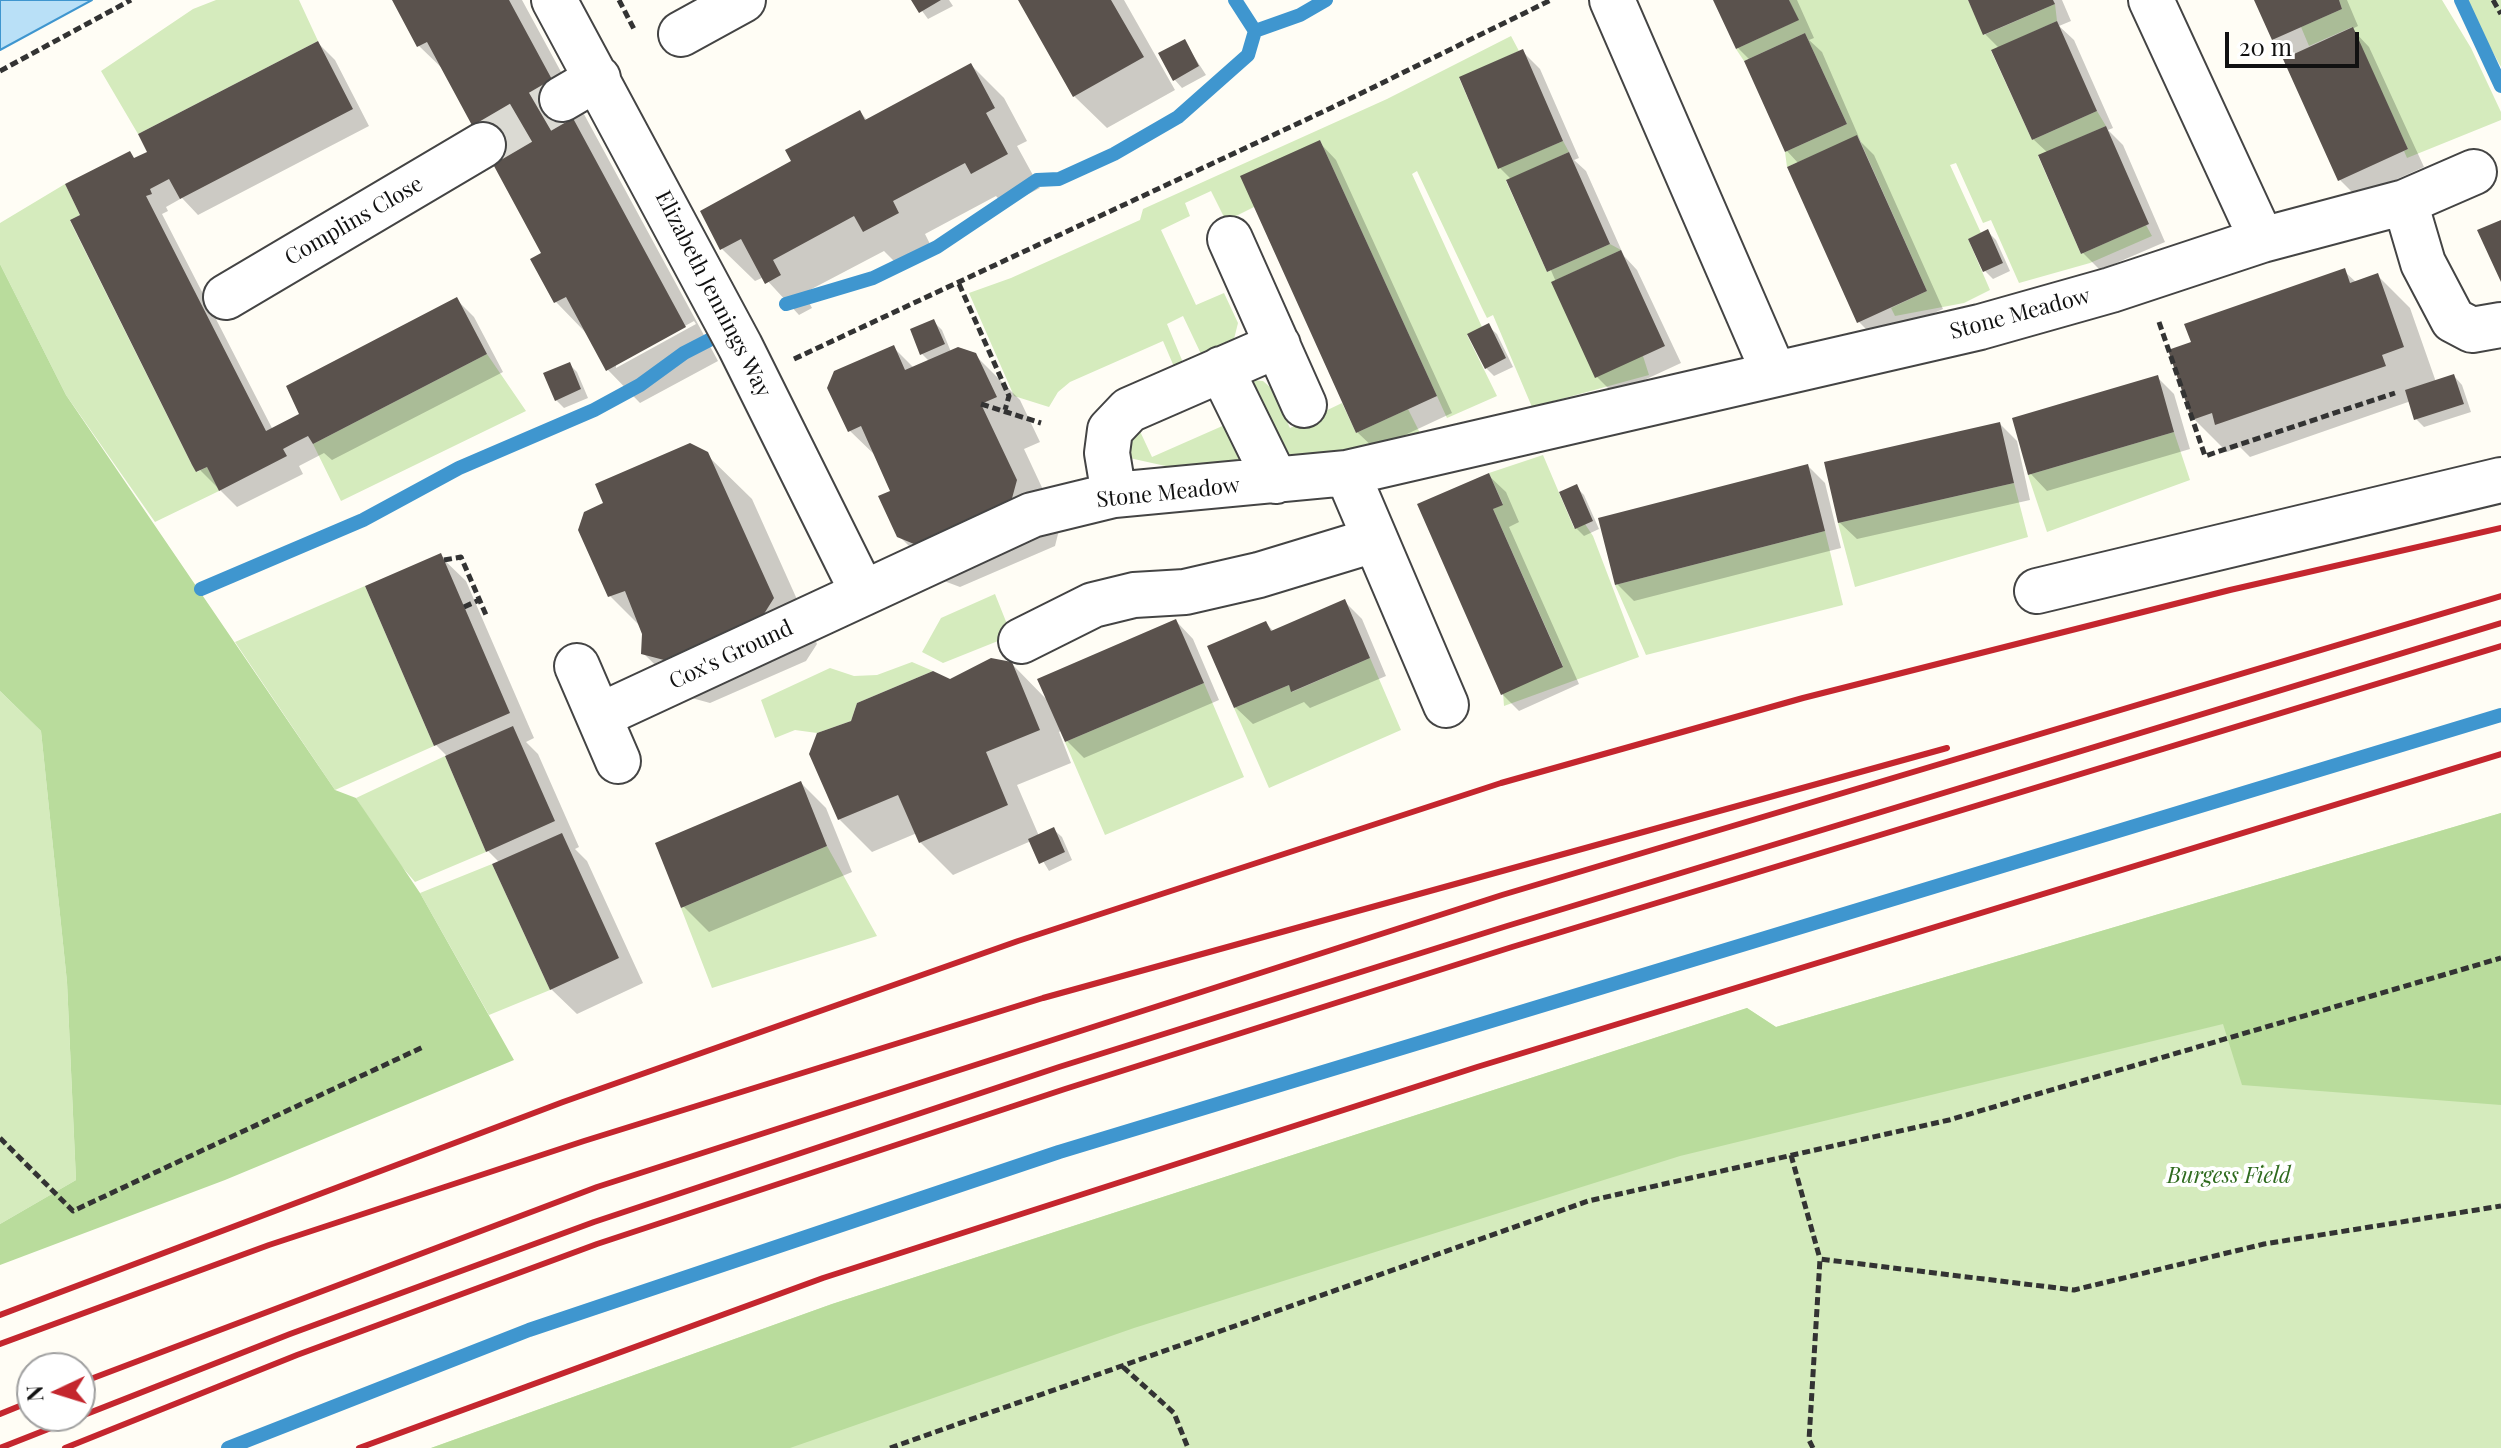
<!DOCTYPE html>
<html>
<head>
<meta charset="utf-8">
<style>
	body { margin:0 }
	#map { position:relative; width:2501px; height:1448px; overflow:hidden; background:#fffdf5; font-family:"Playfair Display",serif }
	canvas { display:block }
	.north { position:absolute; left:16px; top:1352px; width:80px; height:80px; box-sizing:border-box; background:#fff; border:2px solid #a0a0a0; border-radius:50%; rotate:266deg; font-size:22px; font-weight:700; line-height:32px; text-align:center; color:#111 }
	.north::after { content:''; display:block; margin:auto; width:28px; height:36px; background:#c4262e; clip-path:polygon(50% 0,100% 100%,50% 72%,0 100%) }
	.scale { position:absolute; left:2225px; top:32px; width:134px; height:36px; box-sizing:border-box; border:4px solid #111; border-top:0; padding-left:10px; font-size:24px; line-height:28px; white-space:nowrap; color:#111; -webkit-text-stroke:6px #fff; paint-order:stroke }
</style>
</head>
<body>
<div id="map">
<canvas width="2501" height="1448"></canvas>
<div class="north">N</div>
<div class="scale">20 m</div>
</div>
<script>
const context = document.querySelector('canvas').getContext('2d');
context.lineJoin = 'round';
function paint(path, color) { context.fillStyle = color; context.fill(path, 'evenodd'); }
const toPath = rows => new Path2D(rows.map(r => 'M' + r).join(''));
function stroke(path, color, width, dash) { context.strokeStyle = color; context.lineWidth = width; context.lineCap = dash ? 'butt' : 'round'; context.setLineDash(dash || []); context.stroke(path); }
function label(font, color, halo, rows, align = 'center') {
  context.font = font + ' "Playfair Display",serif'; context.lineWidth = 8; context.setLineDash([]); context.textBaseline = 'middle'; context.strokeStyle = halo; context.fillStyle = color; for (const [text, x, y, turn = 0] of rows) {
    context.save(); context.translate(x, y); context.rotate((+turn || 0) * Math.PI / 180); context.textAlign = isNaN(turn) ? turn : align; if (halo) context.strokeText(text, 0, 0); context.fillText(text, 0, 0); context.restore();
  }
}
paint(toPath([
	[216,0,299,0,318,41,138,134,101,71,193,9],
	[1789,0,1968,0,1984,35,2055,4,2057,21,1991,51,2032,140,2097,111,2106,126,2038,156,2081,254,2146,225,2152,236,2090,263,2019,283,1991,220,1983,223,1956,163,1950,165,1981,233,1968,239,1990,290,1964,303,1895,316,1891,308,1927,291,1858,136,1787,167,1785,152,1847,124,1805,33,1744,61,1736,49,1798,20],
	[2339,0,2442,0,2471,48,2501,112,2501,120,2407,158,2404,151,2408,149,2352,27,2309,46,2301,27,2342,9],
	[2464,0,2501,0,2501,67],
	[1511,36,1519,51,1459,78,1498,168,1563,141,1569,152,1506,181,1547,272,1610,244,1621,250,1552,282,1643,356,1649,375,1532,407,1493,315,1487,318,1482,308,1417,171,1412,174,1482,327,1467,335,1497,396,1447,418,1320,140,1254,207,1226,221,1211,191,1185,203,1190,216,1161,230,1196,305,1224,293,1238,323,1233,343,1202,356,1183,316,1167,324,1184,365,1175,369,1163,341,1070,382,1058,392,1049,407,1014,396,969,293,1011,278,1140,220,1143,209,1387,99],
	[65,184,80,215,70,221,192,465,197,472,207,467,219,491,155,522,66,395,0,264,0,223],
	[487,354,526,411,341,501,313,444],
	[1252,380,1263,381,1271,388,1290,428,1342,403,1356,433,1408,409,1421,435,1278,463,1241,385],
	[1236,420,1255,463,1188,471,1125,457,1126,441,1138,427,1152,457],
	[2174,432,2190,480,2047,532,2028,475],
	[1543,455,1574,528,1585,524,1593,536,1639,657,1504,706,1503,693,1563,666,1493,509,1503,504,1489,473],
	[2014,483,2028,537,1855,587,1838,523],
	[1825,531,1843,605,1646,655,1615,585],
	[365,586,434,746,335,790,235,642],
	[995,594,1007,624,1003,639,943,663,922,652,941,618],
	[1370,658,1401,730,1269,788,1234,708,1289,685,1292,692],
	[912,662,933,671,857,703,851,721,817,733,795,730,775,738,761,700,830,668,854,676,877,675],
	[1204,683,1244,777,1105,835,1065,742],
	[0,691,41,731,67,982,76,1180,0,1224],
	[445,756,486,852,415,882,391,854,356,798],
	[2501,813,2501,1448,431,1448,832,1304,1747,1008,1776,1027],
	[827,846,877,936,712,988,681,908],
	[492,864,550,990,489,1015,420,893]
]), '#d5ebbd');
paint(toPath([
	[0,264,66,395,335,790,356,798,420,893,514,1060,225,1180,0,1265,0,1224,76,1180,67,982,41,731,0,691],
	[2501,813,2501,1105,2242,1085,2223,1024,1680,1156,1134,1328,790,1448,431,1448,832,1304,1747,1008,1776,1027]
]), '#b9dc9c');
const water = toPath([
	[0,0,92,0,0,50,0,0]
]);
paint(water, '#b9e0f7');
stroke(water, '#3f96cf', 2);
paint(toPath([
	[397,0,522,0,718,361,640,403,608,370,588,335,556,302,532,260,544,254,446,72,419,46],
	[694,321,696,324,616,368,616,364],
	[914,0,949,0,953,6,928,19],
	[1020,0,1124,0,1175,90,1107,128,1074,96],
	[1716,0,1797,0,1814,38,1809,40,1822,52,1861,142,1874,155,1943,309,1876,339,1859,322,1799,164,1787,151,1750,60,1738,48],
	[1971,0,2062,0,2071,21,2059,26,2074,40,2113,128,2108,130,2123,145,2165,242,2100,270,2083,253,2041,156,2048,153,2033,139,2000,49,1985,34],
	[2256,0,2347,0,2358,26,2352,29,2369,47,2424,167,2357,197,2340,180,2291,57,2273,39],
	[1184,41,1206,75,1182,88,1174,79],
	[318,43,335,60,369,126,198,215,182,198,166,207,168,211,162,214,273,430,302,414,457,300,474,317,503,372,332,460,324,453,299,466,303,474,237,507,194,464,83,216,136,160],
	[1523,52,1540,69,1579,158,1574,160,1586,171,1624,256,1637,270,1681,363,1614,394,1597,377,1512,180,1500,168],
	[971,65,1004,98,1027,141,1017,146,1040,188,1005,206,996,196,925,234,931,246,897,264,884,251,804,293,812,308,799,315,764,277,755,281,722,249,794,162,860,112,868,121],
	[1319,142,1336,160,1452,413,1375,449,1357,432],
	[1988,232,1996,240,2010,271,1993,279,1985,271],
	[2344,271,2357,283,2378,276,2410,308,2436,382,2454,376,2462,385,2471,412,2424,427,2416,419,2411,401,2250,457,2240,447,2227,452,2194,419,2194,343],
	[934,322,942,330,951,352,975,355,1020,400,1040,442,1024,449,1060,526,1055,546,960,587,944,581,899,536,893,492,878,458,850,431,893,347,914,368,930,362,922,354],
	[1488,326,1497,334,1513,367,1494,376,1486,368],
	[569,364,577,372,588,398,564,408,556,400],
	[2157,377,2174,394,2190,449,2047,491,2030,473],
	[2000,424,2017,441,2030,500,1857,539,1839,522],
	[706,454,752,499,817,644,806,661,710,703,688,697,643,653,642,628,609,595],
	[1808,466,1825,483,1841,548,1634,601,1617,584],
	[1488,475,1506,492,1519,522,1509,527,1579,684,1519,711,1502,694],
	[1576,487,1584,495,1599,529,1584,536,1576,528],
	[440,556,466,581,534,738,526,742,538,754,579,847,575,849,587,861,643,983,577,1014,551,989,500,863,488,851,447,756,436,745],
	[1345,602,1362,619,1386,676,1310,708,1304,702,1253,724,1235,707,1266,623,1274,632],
	[1176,621,1193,639,1219,700,1084,758,1067,741,1062,730,1059,732,1071,763,1017,785,1039,836,1053,829,1062,837,1072,860,1049,871,1031,841,953,875,920,842,917,833,872,852,839,819,950,681,1012,664,1049,702],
	[801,783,826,808,852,872,709,932,683,906]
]), '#0003');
stroke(toPath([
	[1235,0,1255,31,1300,15,1326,0],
	[2461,0,2501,86],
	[786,304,873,278,937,247,1037,180,1059,179,1114,154,1178,117,1248,55,1255,31],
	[201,589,363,520,459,468,594,410,640,385,684,353,719,335],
	[228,1448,529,1330,1059,1152,2501,715]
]), '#3f96cf', 14);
paint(toPath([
	[392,0,509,0,686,327,606,371,566,297,554,303,530,259,541,253,427,42,417,47],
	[911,0,941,0,919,13],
	[1018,0,1111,0,1144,57,1073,97],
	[1713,0,1789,0,1799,20,1736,49],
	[1968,0,2053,0,2055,4,1983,35],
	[2254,0,2339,0,2342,9,2272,40],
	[2057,21,2097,111,2032,140,1991,50],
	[2353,27,2408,149,2338,181,2283,59],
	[1805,33,1847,124,1785,152,1744,61],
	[1185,39,1199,66,1173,81,1158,53],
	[318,41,353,109,180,199,169,179,150,189,152,194,146,196,266,431,299,414,286,386,457,297,487,354,313,444,308,436,296,442,283,449,287,456,219,491,207,467,196,472,192,465,70,220,80,215,65,184,130,151,134,158,147,152,138,134],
	[1523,49,1563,141,1498,169,1459,77],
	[971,63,995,108,986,113,1008,154,971,174,965,163,893,201,899,213,863,232,854,216,773,260,781,275,765,284,741,239,720,250,700,211,791,161,785,150,860,110,865,120],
	[2106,126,2149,224,2081,254,2038,155],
	[1857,135,1927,291,1857,323,1787,167],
	[1320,140,1437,396,1356,433,1240,176],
	[1569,152,1610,244,1547,272,1506,180],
	[2501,220,2501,282,2477,230],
	[1988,229,2003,263,1983,272,1968,239],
	[1621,250,1665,346,1595,378,1551,282],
	[2345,268,2350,283,2378,273,2404,347,2382,355,2386,366,2215,425,2212,413,2192,420,2168,350,2191,342,2184,324],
	[934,319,945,344,920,355,910,329],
	[1489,323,1506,358,1485,369,1467,334],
	[894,345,905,370,958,347,976,353,997,397,981,404,1017,480,1011,502,914,544,897,537,878,496,890,491,861,426,848,432,827,388,834,371],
	[570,362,581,389,555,401,543,373],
	[2454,374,2464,404,2414,420,2405,390],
	[2158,375,2174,432,2028,475,2012,418],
	[2000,422,2014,483,1838,523,1824,462],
	[690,443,708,452,774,598,762,617,664,660,641,654,642,634,625,591,608,597,578,530,584,512,603,503,595,484],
	[1808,464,1825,531,1615,585,1598,518],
	[1489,473,1503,505,1493,509,1563,667,1501,695,1417,504],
	[1577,484,1593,521,1575,529,1559,492],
	[441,553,510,713,434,746,365,586],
	[1345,599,1370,658,1291,692,1289,685,1234,708,1207,646,1266,621,1271,631],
	[1176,619,1204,683,1065,742,1037,679],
	[991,658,1012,662,1040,730,986,752,1008,805,919,843,898,795,838,820,809,754,817,733,851,721,857,703,933,671,950,679],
	[513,726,555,821,486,852,445,756],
	[801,781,827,846,681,908,655,843],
	[1054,827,1065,852,1039,864,1028,839],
	[562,833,619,958,550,990,492,864]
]), '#5a524d');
stroke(toPath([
	[483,145,562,99]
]), '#dbdad3', 44, [44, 22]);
const minor = toPath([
	[554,0,740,346,863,593],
	[1612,0,1774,373],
	[2151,0,2262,240],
	[681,34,743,0],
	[562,99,598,78],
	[2405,202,2423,263,2453,320,2472,330,2501,325],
	[1230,239,1304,405],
	[226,297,483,145],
	[1221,369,1276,481],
	[1347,473,1446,705],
	[1114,495,1107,453,1110,430,1129,410,1278,345],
	[2037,591,2501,480],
	[1021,641,1093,605,1134,595,1185,592,1259,575,1374,540],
	[577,666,618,761],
	[599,716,1032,515,1114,495,1347,473,1980,327,2111,290,2262,240,2405,202,2474,172]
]);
stroke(minor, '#444', 48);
stroke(toPath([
	[619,0,635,31],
	[2493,0,2501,14],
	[0,71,131,0],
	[959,284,1009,396,1005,410],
	[2159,322,2205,456,2395,393],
	[794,359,1331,108,1551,0],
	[981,404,1041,423],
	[444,560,461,557,486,615],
	[464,607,479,600],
	[0,1138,73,1211,423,1047],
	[1791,1155,1820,1259],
	[1123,1367,1174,1413,1188,1448],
	[890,1448,1588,1201,1949,1120,2501,958],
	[1813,1448,1809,1440,1820,1259,2074,1290,2264,1244,2501,1206]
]), '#333', 5, [8, 4]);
stroke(minor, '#fff', 44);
stroke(toPath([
	[0,1315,563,1102,1018,941,1501,783,1803,698,2230,590,2501,528],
	[0,1344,269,1245,584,1141,1043,998,1947,748],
	[80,1383,597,1187,1502,895,2501,596],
	[0,1414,32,1401],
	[0,1448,290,1334,594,1222,1059,1067,1507,926,2501,623],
	[65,1448,297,1355,597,1244,1065,1089,1512,947,2501,646],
	[359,1448,823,1278,1477,1067,2501,754]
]), '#c4262e', 6);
label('22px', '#111', '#fff', [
	["Complins Close",354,221,-30],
	["Elizabeth Jennings Way",713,294,63],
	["Stone Meadow",2020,314,-15],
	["Stone Meadow",1168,493,-6],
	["Cox's Ground",731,655,-25]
]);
label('italic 22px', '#2f6b1f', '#fff', [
	["Burgess Field",2229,1176]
]);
</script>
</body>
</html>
